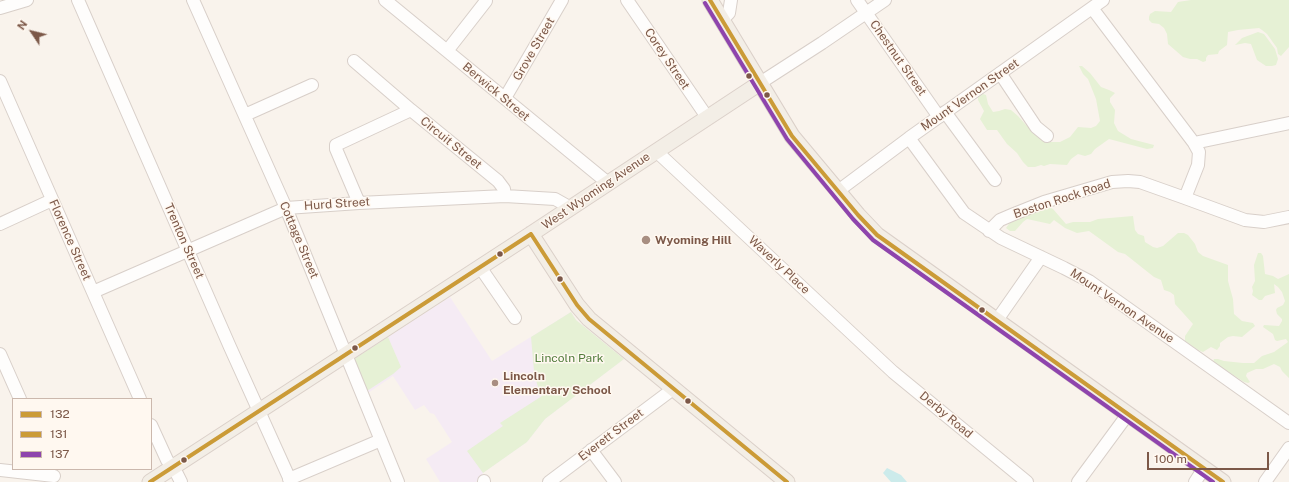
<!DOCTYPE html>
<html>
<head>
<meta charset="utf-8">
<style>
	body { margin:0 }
	#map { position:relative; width:1289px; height:482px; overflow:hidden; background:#f9f3ec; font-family:"Public Sans",sans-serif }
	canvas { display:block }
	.legend { position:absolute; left:12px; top:398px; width:140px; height:72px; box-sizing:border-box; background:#fff8f0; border:1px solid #cbb8ad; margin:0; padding:5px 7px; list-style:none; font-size:12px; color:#7c5848 }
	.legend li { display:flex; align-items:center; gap:8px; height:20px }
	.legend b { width:20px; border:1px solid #cbb8ad }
	.north { position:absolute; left:12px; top:12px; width:40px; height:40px; -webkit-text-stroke:3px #fff8f0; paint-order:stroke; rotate:305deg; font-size:11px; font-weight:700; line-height:16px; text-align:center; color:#7c5848 }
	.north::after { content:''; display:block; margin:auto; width:14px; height:18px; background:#7c5848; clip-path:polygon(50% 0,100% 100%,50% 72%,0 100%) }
	.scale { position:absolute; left:1147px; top:452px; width:122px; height:18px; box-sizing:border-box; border:2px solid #7c5848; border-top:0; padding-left:5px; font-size:12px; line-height:14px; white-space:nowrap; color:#7c5848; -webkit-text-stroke:3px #fff8f0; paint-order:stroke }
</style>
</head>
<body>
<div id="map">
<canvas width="1289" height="482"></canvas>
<ul class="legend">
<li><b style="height:5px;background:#cb9b37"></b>132</li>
<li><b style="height:5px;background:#cb9b37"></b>131</li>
<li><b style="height:5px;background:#8e44ad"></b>137</li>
</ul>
<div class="north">N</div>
<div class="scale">100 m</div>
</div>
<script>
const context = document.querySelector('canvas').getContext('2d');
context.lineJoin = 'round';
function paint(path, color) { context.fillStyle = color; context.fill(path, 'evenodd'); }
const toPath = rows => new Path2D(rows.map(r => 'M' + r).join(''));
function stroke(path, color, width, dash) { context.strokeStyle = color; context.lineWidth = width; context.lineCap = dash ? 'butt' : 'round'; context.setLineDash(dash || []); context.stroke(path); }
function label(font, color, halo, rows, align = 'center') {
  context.font = font + ' "Public Sans",sans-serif'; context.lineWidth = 3; context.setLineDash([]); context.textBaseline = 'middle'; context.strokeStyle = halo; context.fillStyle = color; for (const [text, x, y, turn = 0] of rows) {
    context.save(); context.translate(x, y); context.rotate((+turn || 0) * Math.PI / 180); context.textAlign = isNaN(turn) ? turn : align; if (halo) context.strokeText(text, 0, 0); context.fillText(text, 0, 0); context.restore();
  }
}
paint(toPath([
	[450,297,492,361,571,312,576,320,624,359,545,419,527,442,483,473,476,482,440,482,426,459,452,442,434,414,430,413,424,405,415,410,393,376,368,393,354,359]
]), '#f5ebf4');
paint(toPath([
	[1191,0,1289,0,1289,47,1281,56,1278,54,1277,48,1267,34,1262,30,1259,28,1238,30,1228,32,1227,45,1219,51,1218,54,1208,55,1206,58,1206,61,1203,62,1197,59,1190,59,1183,57,1168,44,1167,34,1164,28,1159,24,1152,23,1149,20,1149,17,1150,14,1155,11,1171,12,1178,2],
	[1258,32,1264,34,1275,49,1278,59,1276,65,1272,66,1266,66,1257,60,1251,44,1245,43,1235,45,1242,38],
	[1079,66,1082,66,1090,73,1101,87,1109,90,1115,93,1110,98,1110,102,1115,110,1114,123,1118,131,1131,139,1154,145,1153,148,1147,149,1109,139,1095,149,1091,154,1085,156,1078,154,1071,159,1067,165,1050,164,1044,166,1041,165,1035,167,1028,167,1023,162,1017,153,1007,144,997,130,987,130,980,119,984,111,978,100,978,97,983,94,986,95,988,104,993,112,999,111,1005,109,1011,110,1018,116,1026,125,1040,138,1048,142,1060,142,1070,137,1078,127,1091,128,1096,126,1100,121,1096,99,1088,79,1083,74],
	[1049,207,1053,209,1066,224,1073,222,1090,222,1098,219,1133,216,1135,230,1138,234,1144,236,1145,242,1153,247,1157,248,1163,246,1178,233,1184,233,1188,235,1195,244,1198,252,1203,256,1228,265,1228,281,1233,299,1234,314,1242,321,1253,323,1255,326,1242,337,1233,336,1228,337,1220,343,1220,346,1217,350,1211,347,1203,352,1198,350,1185,341,1185,336,1193,324,1175,304,1174,295,1170,292,1164,290,1161,280,1154,277,1125,254,1118,252,1089,231,1077,233,1065,228,1054,220,1050,224,1027,219,1023,222,1015,231,1010,231,1006,228,1011,221,1043,208],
	[1258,253,1261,253,1263,256,1265,274,1273,276,1278,279,1289,274,1289,378,1282,371,1280,367,1274,364,1263,369,1256,369,1247,373,1246,376,1250,382,1248,383,1244,382,1213,362,1214,359,1218,359,1224,361,1243,363,1254,363,1262,356,1274,352,1288,342,1286,339,1277,341,1275,340,1273,334,1263,327,1264,325,1279,326,1282,321,1282,319,1277,314,1276,310,1277,308,1283,305,1285,301,1282,292,1278,287,1274,284,1275,293,1265,296,1262,300,1259,300,1252,295,1253,291,1252,287,1255,281,1254,265],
	[571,312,576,320,624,359,545,419,527,442,483,473,467,451,503,426,500,423,542,396,537,384,534,371,531,337],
	[388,337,401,367,393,374,367,391,354,359]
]), '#e6f1d5');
paint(toPath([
	[887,468,901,475,907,482,891,482,883,473]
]), '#ccebeb');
const minor = toPath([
	[78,0,230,347,291,482],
	[193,0,286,208,398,482],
	[385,0,608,183],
	[627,0,707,117],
	[857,0,939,117],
	[0,8,27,0],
	[1092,8,1194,143,1199,152,1198,165,1185,198,1245,220,1264,222,1289,217],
	[722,20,729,13,731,0],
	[447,51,486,1],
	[354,61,411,110],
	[1000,73,1036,127,1047,136],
	[0,81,140,399],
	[760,83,822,43,885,0],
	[505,98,562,0],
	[945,112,995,180],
	[245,115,312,85],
	[909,138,964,213,1001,238,1064,268,1089,281,1289,423],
	[1194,143,1289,123],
	[656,151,893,372,1027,482],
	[838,191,909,138,1103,0],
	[359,203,336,149,336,145,411,110,498,181,504,189,505,196],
	[0,224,52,200],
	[989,231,1000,220,1014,214,1044,202,1112,182,1128,181,1140,182,1185,198],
	[480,267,515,318],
	[93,292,286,208,359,203,505,196,555,199,571,208],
	[997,320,1041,257],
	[0,354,20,399],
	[151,425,167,460,177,474,181,482],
	[591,450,615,482],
	[0,470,54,476],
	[289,479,381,440],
	[484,481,484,482],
	[549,482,673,389],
	[1078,482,1128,414],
	[1195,482,1204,468],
	[1265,482,1289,448]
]);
const major = toPath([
	[710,0,792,136,858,215,877,235,1223,482],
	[531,234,577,305,589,319,787,482],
	[150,482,531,234,760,83]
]);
stroke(minor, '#d8cfc9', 14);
stroke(major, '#dbd0c9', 17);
stroke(minor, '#fefdfc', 12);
stroke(major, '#f3eee6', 15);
stroke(toPath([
	[531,234,577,305,589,319,787,482],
	[150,482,531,234]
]), '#cb9b37', 4);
stroke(toPath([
	[710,0,792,136,858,215,877,235,1223,482]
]), '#cb9b37', 4);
stroke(toPath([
	[705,3,787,139,853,219,873,240,1213,482]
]), '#8e44ad', 4);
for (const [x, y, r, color] of [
	[749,76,3.5,"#7c5848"],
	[767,95,3.5,"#7c5848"],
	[646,240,5,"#a88e81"],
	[500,254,3.5,"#7c5848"],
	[560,279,3.5,"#7c5848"],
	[982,310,3.5,"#7c5848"],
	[355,348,3.5,"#7c5848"],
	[495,383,4,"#a88e81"],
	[688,401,3.5,"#7c5848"],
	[184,460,3.5,"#7c5848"]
]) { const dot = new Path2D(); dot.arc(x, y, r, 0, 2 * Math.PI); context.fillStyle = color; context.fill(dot); stroke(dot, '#fff8f0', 1.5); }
label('12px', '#7c5848', '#fff8f0', [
	["Grove Street",534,49,-60],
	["Chestnut Street",898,58,55],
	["Corey Street",667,59,56],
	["Berwick Street",496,92,40],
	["Mount Vernon Street",970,95,-35],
	["Circuit Street",451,143,39],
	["West Wyoming Avenue",596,191,-34],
	["Boston Rock Road",1062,199,-18],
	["Hurd Street",337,204,-4],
	["Florence Street",70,240,66],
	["Cottage Street",299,240,67],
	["Trenton Street",184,241,66],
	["Waverly Place",779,265,43],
	["Mount Vernon Avenue",1122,306,34],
	["Derby Road",946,415,40],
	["Everett Street",611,435,-37]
]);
label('bold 12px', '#7c5848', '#fff8f0', [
	["Wyoming Hill",655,240],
	["Lincoln",503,376],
	["Elementary School",503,390]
], 'left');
label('12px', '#527d3c', '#fff8f0', [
	["Lincoln Park",569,358]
]);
</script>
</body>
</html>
